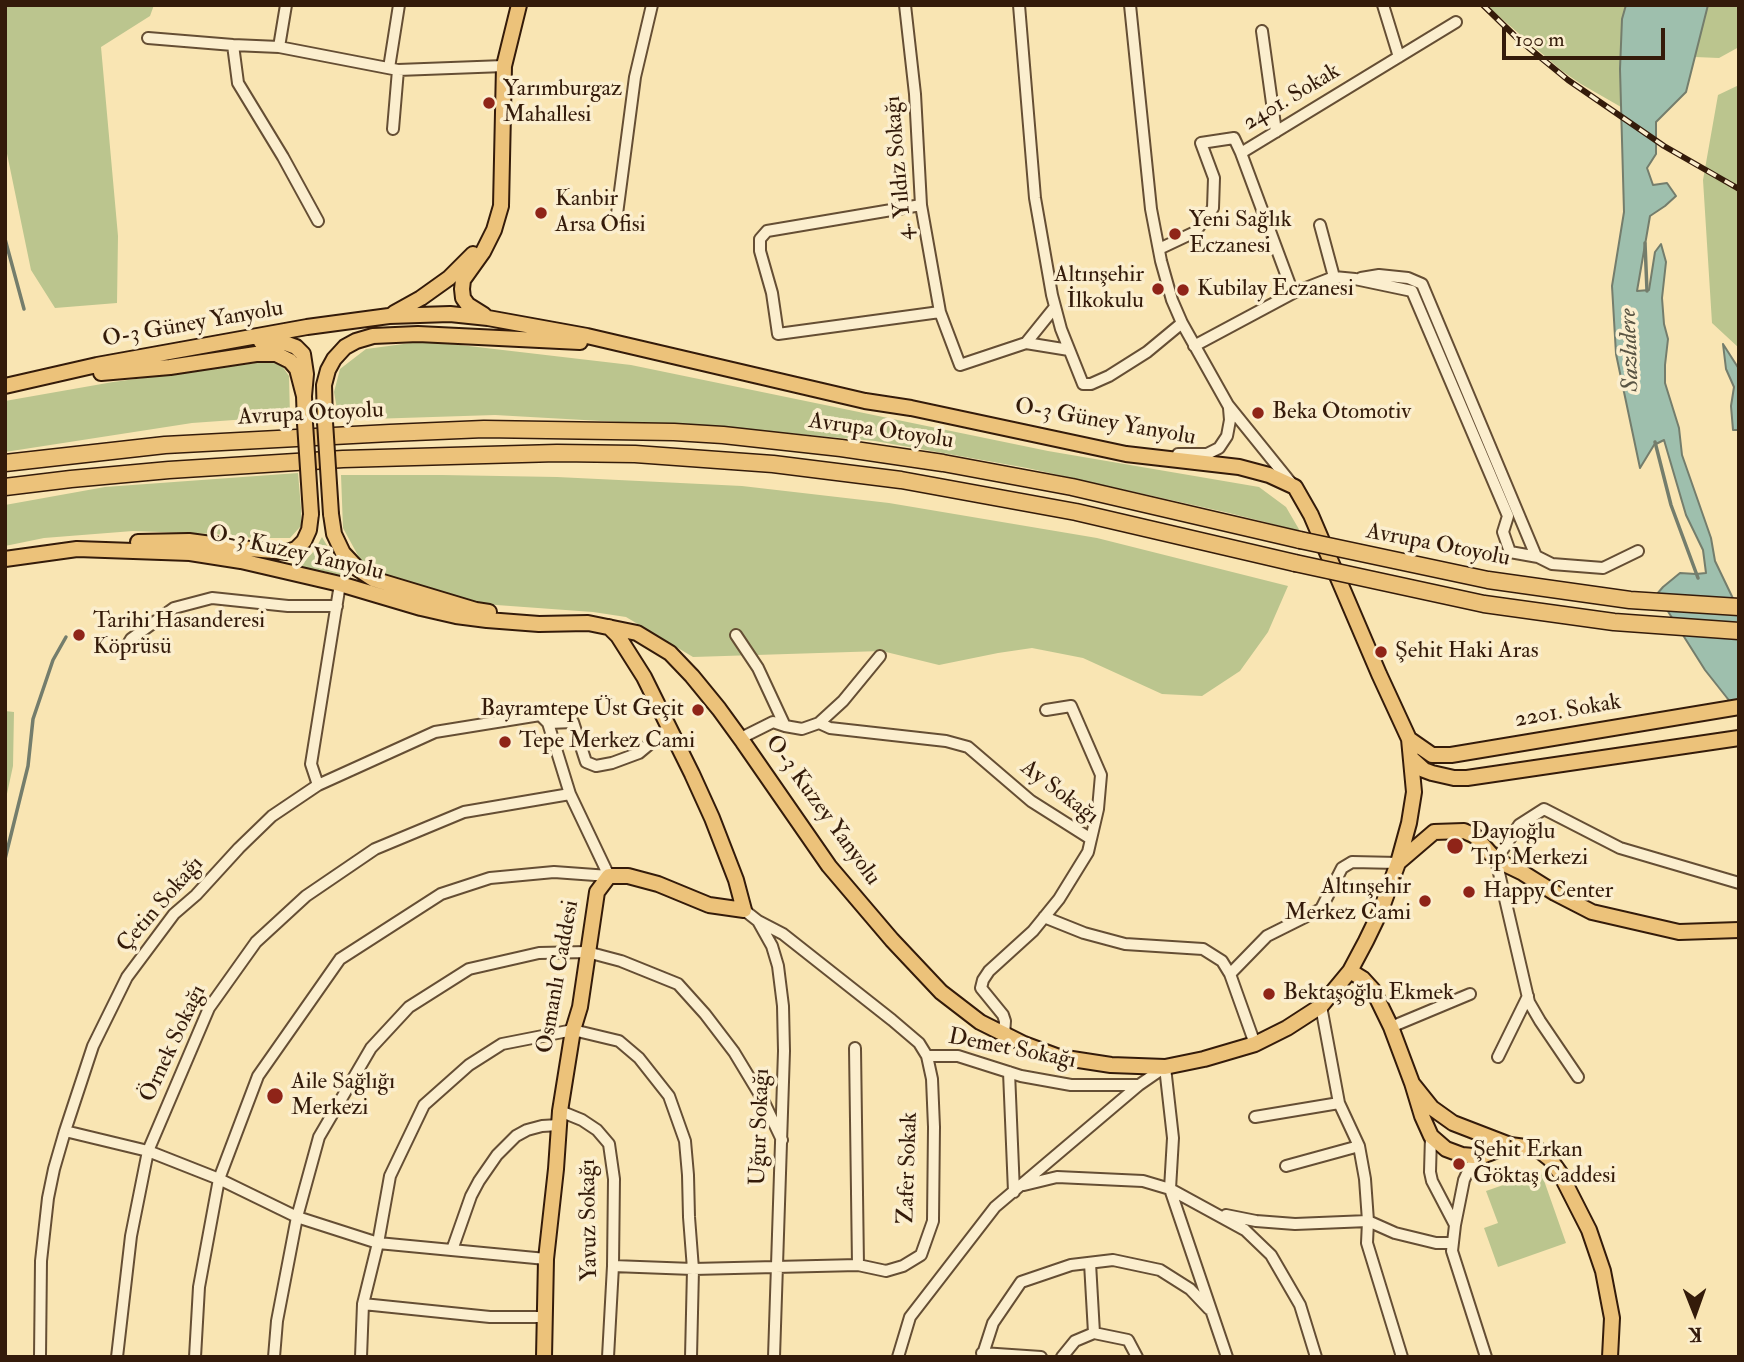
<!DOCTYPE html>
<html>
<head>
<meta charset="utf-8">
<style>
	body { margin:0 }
	#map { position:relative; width:1744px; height:1362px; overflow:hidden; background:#f9e5b3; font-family:"IM FELL Double Pica",serif }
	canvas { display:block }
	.frame { position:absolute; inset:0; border:7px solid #341b0a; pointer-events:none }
	.north { position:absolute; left:1660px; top:1278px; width:70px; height:70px; -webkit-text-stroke:5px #fbeece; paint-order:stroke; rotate:179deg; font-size:19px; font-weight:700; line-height:28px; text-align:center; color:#341b0a }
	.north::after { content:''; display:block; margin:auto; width:24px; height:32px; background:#341b0a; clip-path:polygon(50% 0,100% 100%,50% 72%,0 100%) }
	.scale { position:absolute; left:1502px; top:28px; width:163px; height:32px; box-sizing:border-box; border:4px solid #341b0a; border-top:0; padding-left:9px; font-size:21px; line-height:24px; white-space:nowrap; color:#341b0a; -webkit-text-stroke:5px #fbeece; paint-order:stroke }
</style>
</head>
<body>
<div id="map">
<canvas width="1744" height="1362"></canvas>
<div class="frame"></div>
<div class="north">K</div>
<div class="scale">100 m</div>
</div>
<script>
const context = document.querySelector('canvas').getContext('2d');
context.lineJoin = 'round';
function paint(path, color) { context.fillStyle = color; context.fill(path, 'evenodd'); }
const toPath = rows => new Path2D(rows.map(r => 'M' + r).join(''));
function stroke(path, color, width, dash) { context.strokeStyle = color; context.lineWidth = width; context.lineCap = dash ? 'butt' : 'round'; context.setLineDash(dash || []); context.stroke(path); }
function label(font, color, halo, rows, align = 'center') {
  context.font = font + ' "IM FELL Double Pica",serif'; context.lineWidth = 7; context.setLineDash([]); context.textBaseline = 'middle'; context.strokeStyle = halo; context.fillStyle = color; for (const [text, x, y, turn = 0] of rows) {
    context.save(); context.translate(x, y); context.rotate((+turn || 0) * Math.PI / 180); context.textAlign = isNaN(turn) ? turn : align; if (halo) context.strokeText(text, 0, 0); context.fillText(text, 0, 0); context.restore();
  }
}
paint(toPath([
	[5,5,154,5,150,16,101,47,118,236,117,303,55,308,31,270,5,144],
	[1486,5,1626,5,1622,19,1621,107,1581,84,1562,71],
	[1708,5,1739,5,1739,47,1719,58,1695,57],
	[1739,85,1739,348,1712,323,1703,180,1718,95],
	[426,341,631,365,1048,451,1259,487,1286,507,1300,531,1229,513,1027,468,875,441,743,429,495,415,339,420,334,392,340,369,366,349],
	[278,360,289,376,290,416,192,423,5,452,5,401,113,382],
	[298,473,301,508,301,526,290,538,253,538,215,534,133,531,44,538,5,546,5,505,105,487],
	[341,475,442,475,557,477,742,486,889,503,1097,538,1288,586,1268,632,1240,671,1202,696,1162,694,1083,658,1032,648,998,653,939,665,882,651,693,657,626,617,593,612,469,603,397,580,361,561,343,528],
	[322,537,332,554,351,577,288,564,305,561,314,551],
	[5,711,14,712,13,766,5,803],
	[1541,1172,1566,1243,1498,1267,1484,1228,1498,1223,1486,1191]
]), '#bbc58e');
const water = toPath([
	[1626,5,1708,5,1686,92,1656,122,1656,154,1647,168,1653,185,1667,183,1676,196,1665,206,1650,216,1637,291,1649,290,1655,252,1661,244,1666,262,1662,298,1664,324,1668,339,1665,365,1665,383,1679,428,1682,455,1711,538,1715,561,1739,611,1739,713,1705,670,1657,594,1663,587,1680,573,1696,574,1706,573,1703,550,1686,515,1664,440,1654,445,1640,468,1616,354,1612,286,1624,212,1620,69,1622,19,1626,5],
	[1723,344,1739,369,1739,430,1733,430,1731,406,1734,387,1726,369,1723,344]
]);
paint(water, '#9ebfad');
stroke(water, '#747d6c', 2);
stroke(toPath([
	[5,239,24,309],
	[1645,243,1647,291],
	[1655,442,1671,505,1698,578],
	[5,859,28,766,33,719,53,660,66,637]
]), '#747d6c', 3.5);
const minor = toPath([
	[905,5,915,94,921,205,940,312,960,365,1026,343,1055,307],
	[1019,5,1035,198,1052,295,1061,329,1083,384,1091,384,1109,376,1147,352,1182,323],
	[1130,5,1151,209,1161,261,1172,300,1182,323,1228,405,1291,483],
	[1383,5,1399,57],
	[1262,31,1276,132],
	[148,38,233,45,279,47,398,70,504,66],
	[233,45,238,83,283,157,318,221],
	[279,47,286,5],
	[389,68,399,5],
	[393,129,398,70],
	[921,205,767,231,760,239,760,251,772,293,778,334,940,312],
	[617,214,635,77,652,5],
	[1320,225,1334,277],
	[1159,249,1195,232,1213,208,1214,178,1201,143,1234,138,1241,153],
	[1361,278,1379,275,1408,278,1422,284,1536,556],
	[1293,293,1241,153,1456,22],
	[1026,343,1069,350],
	[1194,346,1293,293,1334,277,1355,279,1412,291,1508,516,1503,532,1510,552,1538,557,1552,564,1603,568,1638,551],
	[1178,454,1207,454,1219,448,1227,436,1230,420,1229,408],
	[736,635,758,668,785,726],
	[128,644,131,639,174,608,212,598,288,606,337,606],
	[1046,710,1071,706,1101,775,1098,809,1091,839],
	[548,723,573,722,586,762,596,766,612,763,639,753,669,728],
	[819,723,830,728,946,741,968,747,1031,801,1091,839,1088,852,1059,899,1033,931,989,971,983,980,981,988,1003,1015,1005,1021,1004,1035],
	[741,738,773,722,785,726,802,729,819,723,843,701,880,656],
	[318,785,311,764,340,584],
	[744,910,758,921,772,946,778,966,783,1006,784,1051,774,1357],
	[1044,917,1084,933,1125,944,1203,949,1222,961,1230,974,1255,1044],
	[1230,974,1267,936,1321,909,1342,868,1352,862,1398,863],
	[1321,1006,1339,1103,1359,1146,1365,1179,1368,1221,1367,1243,1402,1357],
	[1391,1027,1470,994],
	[855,1048,858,1265],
	[927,1056,958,1056,1021,1076,1071,1085,1139,1085],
	[1498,1057,1528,996],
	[1009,1072,1014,1192],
	[1578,1077,1540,1021,1529,1002,1496,860,1519,825,1544,809,1620,848,1739,883],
	[560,1111,582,1120,597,1130,609,1144,614,1179,613,1266,608,1357],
	[1255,1117,1339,1103],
	[65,1131,148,1151,219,1179,297,1217,378,1243,546,1259],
	[1431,1136,1430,1172,1432,1181,1455,1225],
	[1482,1156,1470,1167,1464,1180,1455,1225,1452,1251,1486,1357],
	[1286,1166,1359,1146],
	[1024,1185,1057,1177,1143,1181,1170,1189,1245,1230,1271,1255,1300,1305,1316,1357],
	[1226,1215,1256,1221,1295,1224,1368,1221,1395,1233,1436,1243,1453,1243],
	[452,1250,471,1196,479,1181,497,1155,516,1136,527,1130,542,1126,559,1125],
	[1090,1263,1094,1333],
	[613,1266,693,1269,858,1265,886,1271,903,1266,921,1255,933,1221,934,1127,932,1079,927,1056,919,1043,892,1020,783,934,758,921],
	[363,1304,490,1317,545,1317],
	[982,1353,1041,1357],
	[40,1357,41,1261,48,1198,54,1169,65,1131,93,1046,127,977,174,914,196,895,239,848,272,816,318,785,435,732,540,715,548,723,570,794,609,876,554,872,490,878,441,894,340,959,258,1076,219,1179,199,1287,195,1357],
	[117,1357,131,1236,148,1151,209,1008,256,942,306,896,375,849,464,812,570,794],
	[274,1357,277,1321,297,1217,319,1137,371,1048,409,1007,469,969,539,953,587,952,621,961,678,984,705,1014,734,1052,763,1100,782,1140],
	[361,1357,363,1304,378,1243,390,1176,424,1105,469,1065,502,1044,573,1030,619,1041,639,1058,669,1096,685,1141,688,1175,689,1217,693,1269,691,1357],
	[898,1357,910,1317,995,1207,1139,1085,1165,1067,1173,1138,1170,1189,1227,1357],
	[982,1357,993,1323,1021,1282,1071,1265,1113,1260,1160,1270,1190,1289,1209,1309],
	[1062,1357,1075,1341,1094,1333,1128,1340,1137,1357]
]);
const major = toPath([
	[394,313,421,298,449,278,473,254],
	[484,315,468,305,463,298,462,289,463,280,483,252,494,230,501,206,504,66,519,5],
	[261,342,274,341,285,343,296,347,303,354,306,374,304,396,305,423],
	[101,373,170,367,256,354,276,354,290,361,297,369,304,396],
	[5,386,97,365,307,327,389,316,450,314,488,318,587,336,865,401,911,408,1126,454,1239,467,1269,475,1295,487,1311,515,1379,674,1409,739,1414,792,1409,823,1398,863,1381,910,1366,941,1350,971,1321,1006,1287,1028,1255,1044,1204,1059,1165,1067,1111,1065,1059,1057,1024,1044,980,1022,941,992,892,940,829,866,743,742,719,709,692,676,670,653,637,633,588,623,539,624,487,620,456,616,421,608,340,584,241,561,190,553,77,549,5,559],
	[325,422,324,385,328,370,334,359,345,347,356,341,373,336,418,334,580,342],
	[331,514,334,534,343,553,358,569,373,579,476,610,489,612],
	[138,542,189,541,249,549,287,552,296,549,304,541,309,530,311,514],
	[1409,739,1432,755,1451,755,1739,707],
	[1412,759,1424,770,1432,773,1454,778,1467,778,1739,738],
	[1399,862,1434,832,1464,831,1475,836,1496,860,1523,873,1555,893,1592,912,1679,932,1739,930],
	[1350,971,1363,979,1373,990,1391,1027,1412,1083,1422,1116,1431,1136,1446,1149,1462,1155,1473,1156,1482,1156,1510,1145],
	[1412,1083,1432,1108,1453,1123,1510,1145,1526,1147,1540,1151,1550,1159,1560,1173,1589,1230,1603,1271,1612,1318,1610,1357],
	[544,1357,546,1259,556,1169,560,1111,573,1030,580,1007,597,892,609,876,628,876,658,884,709,905,744,910,736,880,712,818,692,774,644,677,618,636,609,627]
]);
const highway = toPath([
	[5,463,165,445,390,433,484,429,674,432,723,435,841,448,943,463,1072,487,1300,540],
	[5,487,71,479,169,470,343,459,557,453,635,454,773,464,901,480,1076,512,1295,563]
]);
stroke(minor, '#654e34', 14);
stroke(major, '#341b0a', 18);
stroke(highway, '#341b0a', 19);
stroke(minor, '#fbeece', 10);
stroke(major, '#ecc27a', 14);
stroke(highway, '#ecc27a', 16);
const rail = toPath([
	[1483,5,1518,39,1568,80,1664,146,1739,189]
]);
stroke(rail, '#341b0a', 6);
stroke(rail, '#fbeece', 3.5, [10]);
const majorBridge = toPath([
	[325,422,331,514],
	[305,423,311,514]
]);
const highwayBridge = toPath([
	[1300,540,1488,580,1630,600,1739,607],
	[1295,563,1484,604,1614,622,1739,631]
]);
stroke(majorBridge, '#341b0a', 18, []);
stroke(highwayBridge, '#341b0a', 19, []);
stroke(majorBridge, '#ecc27a', 14);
stroke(highwayBridge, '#ecc27a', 16);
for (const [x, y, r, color] of [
	[489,103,7,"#8f2418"],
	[541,213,7,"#8f2418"],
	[1175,234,7,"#8f2418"],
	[1158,289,7,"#8f2418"],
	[1183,290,7,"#8f2418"],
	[1258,413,7,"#8f2418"],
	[79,635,7,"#8f2418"],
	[1381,652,7,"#8f2418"],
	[698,710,7,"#8f2418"],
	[505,742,7,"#8f2418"],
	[1455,846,9,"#8f2418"],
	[1469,892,7,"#8f2418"],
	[1425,901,7,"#8f2418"],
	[1269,994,7,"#8f2418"],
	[275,1096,9,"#8f2418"],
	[1459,1164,7,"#8f2418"]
]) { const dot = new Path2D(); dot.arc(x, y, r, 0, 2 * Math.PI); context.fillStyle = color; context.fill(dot); stroke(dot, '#fbeece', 2.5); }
label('23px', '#341b0a', '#fbeece', [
	["Yarımburgaz",503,90],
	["Mahallesi",503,116],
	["Kanbir",555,200],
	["Arsa Ofisi",555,226],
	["Yeni Sağlık",1189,221],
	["Eczanesi",1189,247],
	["Altınşehir",1144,276,"right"],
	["İlkokulu",1144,302,"right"],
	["Kubilay Eczanesi",1197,290],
	["Beka Otomotiv",1272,413],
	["Tarihi Hasanderesi",93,622],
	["Köprüsü",93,648],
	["Şehit Haki Aras",1395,652],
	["Bayramtepe Üst Geçit",684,710,"right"],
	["Tepe Merkez Cami",519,742],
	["Dayıoğlu",1471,833],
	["Tıp Merkezi",1471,859],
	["Altınşehir",1411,888,"right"],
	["Merkez Cami",1411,914,"right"],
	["Happy Center",1483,892],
	["Bektaşoğlu Ekmek",1283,994],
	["Aile Sağlığı",291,1083],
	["Merkezi",291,1109],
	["Şehit Erkan",1473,1151],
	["Göktaş Caddesi",1473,1177]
], 'left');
label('23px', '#341b0a', '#fbeece', [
	["2401. Sokak",1292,98,-31],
	["4. Yıldız Sokağı",900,168,-95],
	["O-3 Güney Yanyolu",193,325,-10],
	["Avrupa Otoyolu",311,415,-3],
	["O-3 Güney Yanyolu",1105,423,10],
	["Avrupa Otoyolu",881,432,8],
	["Avrupa Otoyolu",1438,546,11],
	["O-3 Kuzey Yanyolu",296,554,13],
	["2201. Sokak",1568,712,-10],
	["Ay Sokağı",1059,793,37],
	["O-3 Kuzey Yanyolu",822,811,54],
	["Çetin Sokağı",161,905,-49],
	["Osmanlı Caddesi",559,977,-80],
	["Örnek Sokağı",174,1044,-65],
	["Demet Sokağı",1012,1050,11],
	["Uğur Sokağı",761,1127,-88],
	["Zafer Sokak",909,1168,-88],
	["Yavuz Sokağı",590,1220,-91]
]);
label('italic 24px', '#595443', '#fbeece', [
	["Sazlıdere",1631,350,-92]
]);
</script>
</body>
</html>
